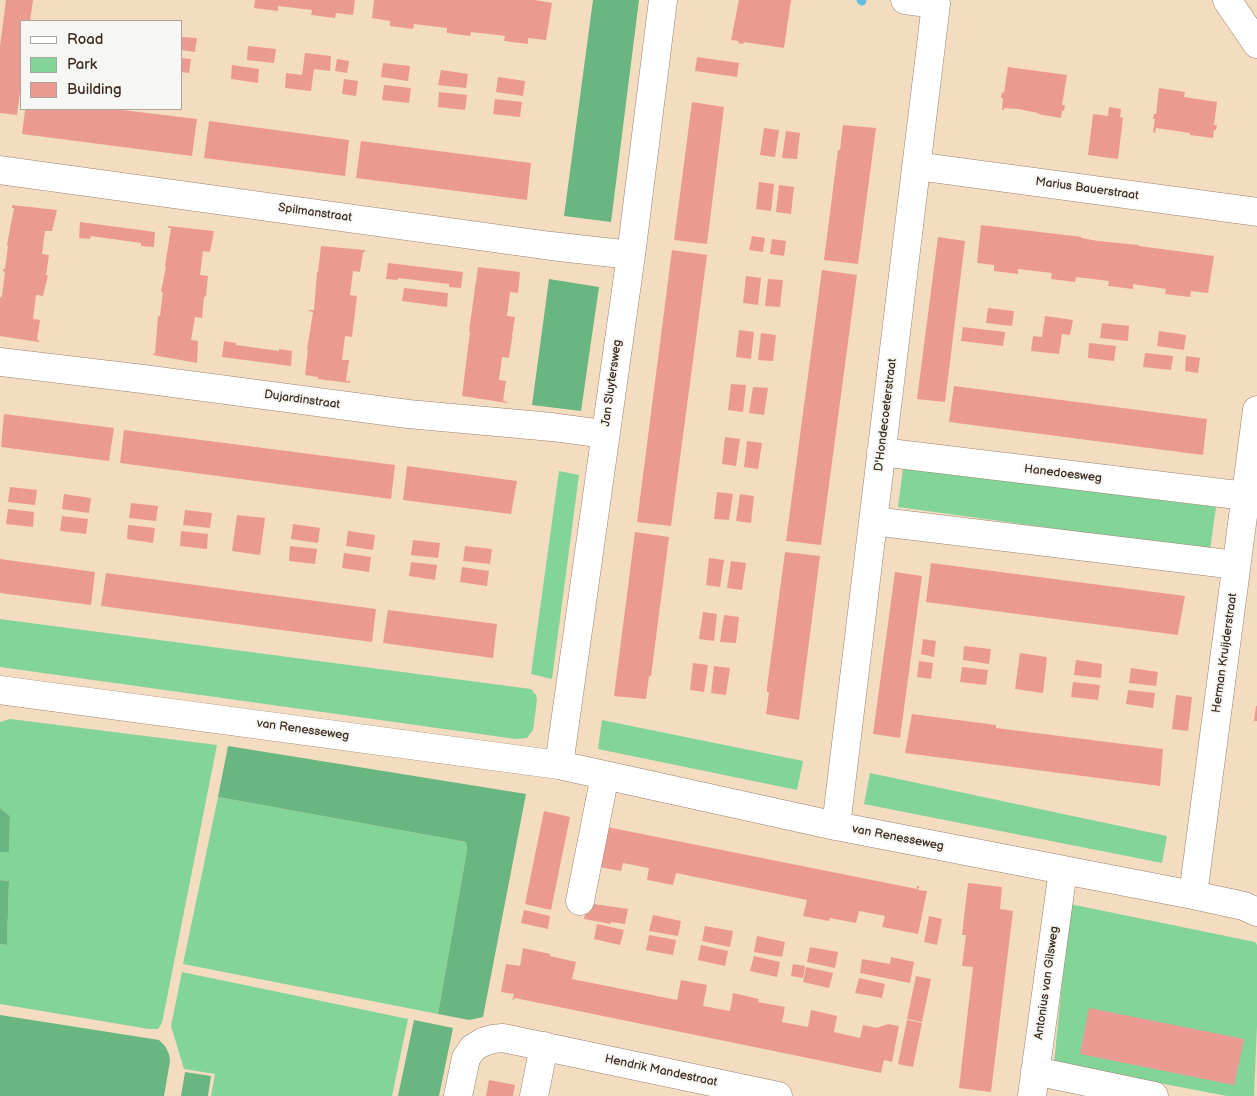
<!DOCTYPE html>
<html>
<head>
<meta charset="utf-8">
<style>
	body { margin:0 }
	#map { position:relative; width:1257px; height:1096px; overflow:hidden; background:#f4dcc0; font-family:"Balsamiq Sans",sans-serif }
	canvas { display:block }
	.legend { position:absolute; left:20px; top:20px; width:162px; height:90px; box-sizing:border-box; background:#f6f6f2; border:1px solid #aba49d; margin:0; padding:6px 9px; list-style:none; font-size:15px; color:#3b2a1e }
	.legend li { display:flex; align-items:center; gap:10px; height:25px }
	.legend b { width:25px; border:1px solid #aba49d }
</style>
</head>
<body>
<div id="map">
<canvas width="1257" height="1096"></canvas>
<ul class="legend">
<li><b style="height:6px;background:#fff"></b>Road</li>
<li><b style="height:14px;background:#82d597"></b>Park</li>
<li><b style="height:14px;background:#eb9a92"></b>Building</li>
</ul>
</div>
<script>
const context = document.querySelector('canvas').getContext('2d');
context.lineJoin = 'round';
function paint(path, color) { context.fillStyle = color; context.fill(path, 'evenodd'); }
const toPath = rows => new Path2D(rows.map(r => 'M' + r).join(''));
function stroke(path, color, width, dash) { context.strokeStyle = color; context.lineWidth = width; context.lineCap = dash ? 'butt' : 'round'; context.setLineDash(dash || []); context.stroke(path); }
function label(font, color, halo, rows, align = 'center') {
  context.font = font + ' "Balsamiq Sans",sans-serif'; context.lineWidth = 4; context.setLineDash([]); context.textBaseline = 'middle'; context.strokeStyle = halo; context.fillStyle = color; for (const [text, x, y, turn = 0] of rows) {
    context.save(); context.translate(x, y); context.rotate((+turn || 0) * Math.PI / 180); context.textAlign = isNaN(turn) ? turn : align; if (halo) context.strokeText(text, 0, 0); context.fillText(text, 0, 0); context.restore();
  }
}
paint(toPath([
	[903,468,1216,507,1210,550,898,507],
	[559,471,579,475,552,679,531,674],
	[0,619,531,689,536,695,537,700,533,730,527,738,516,739,0,667],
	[10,719,217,745,162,1023,158,1029,149,1029,0,1004,0,944,7,945,9,881,0,880,0,852,9,852,10,816,0,808,0,722],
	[602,720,803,761,797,790,598,749],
	[870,773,1167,836,1162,863,864,804],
	[218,797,466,842,467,850,438,1014,183,964],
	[1070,904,1255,942,1257,945,1257,1025,1254,1096,1227,1096,1054,1063],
	[182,972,408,1019,392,1096,211,1096,215,1074,184,1069,171,1026]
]), '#82d597');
paint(toPath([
	[593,0,639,0,611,222,564,216],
	[549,279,599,287,581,411,532,405],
	[228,746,526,794,483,1017,469,1020,438,1014,467,850,466,842,218,797],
	[0,808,10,816,9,852,0,852],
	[0,880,9,881,7,945,0,944],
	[0,1015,159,1040,165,1046,169,1054,170,1061,164,1096,0,1096],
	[414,1020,453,1028,439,1096,398,1096],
	[185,1072,211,1076,208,1096,181,1096]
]), '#69b680');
stroke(toPath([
	[861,0,862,1]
]), '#65bee2', 9);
paint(toPath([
	[6,0,33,0,30,21,21,21,21,85,17,115,0,113,0,46],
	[255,0,355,0,353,15,336,13,335,18,311,15,312,10,278,6,278,11,254,8],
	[374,0,534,0,552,3,546,40,528,38,528,44,504,41,505,36,489,34,471,32,470,36,447,33,447,28,414,24,413,29,390,26,390,21,372,18],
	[739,0,791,0,784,48,744,42,743,44,738,43,739,41,731,40],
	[181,37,197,38,195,52,181,50],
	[248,46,276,49,274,63,247,60],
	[305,53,331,56,330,71,314,69,311,91,285,88,286,73,302,75],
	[697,57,739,63,737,77,695,71],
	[181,58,191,59,189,73,181,72],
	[337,59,349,61,347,73,335,71],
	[383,63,410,66,408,81,381,77],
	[232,65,259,69,258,83,231,79],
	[1008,67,1067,75,1062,105,1065,105,1064,111,1062,110,1061,118,1038,114,1038,113,1018,109,1004,108,1004,110,1002,110,1003,98,1001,98,1002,92,1004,93],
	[441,70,468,74,466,88,438,85],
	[498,77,525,81,523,96,496,92],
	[344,79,358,81,356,96,342,94],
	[384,85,411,88,409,103,382,100],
	[1159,88,1185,92,1184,97,1217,102,1214,125,1217,125,1216,130,1214,130,1213,138,1190,135,1190,133,1156,128,1155,133,1153,132,1155,119,1153,119,1154,114,1156,114],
	[439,92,467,95,465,110,438,107],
	[495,99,522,102,520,117,493,114],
	[692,102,724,107,707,244,674,240],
	[1109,107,1121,109,1120,117,1123,118,1118,159,1088,155,1093,114,1108,116],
	[27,109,114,109,197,119,192,156,22,134,25,111],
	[209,121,349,140,345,176,204,158],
	[843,125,876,128,858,264,824,260,838,150,840,150],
	[764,128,779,130,775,157,760,155],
	[786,131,800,133,797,159,782,158],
	[361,141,531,163,527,200,356,178],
	[759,182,774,184,771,211,756,209],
	[779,185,794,187,791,214,776,212],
	[12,205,57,210,52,231,45,231,42,254,49,255,46,275,48,275,43,296,36,295,33,319,40,320,37,340,39,340,39,342,0,336,0,298,2,296,5,272,3,271,3,269,5,269,8,246,7,245,14,208,12,208],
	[80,222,155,232,154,247,141,246,141,243,91,236,90,239,79,238],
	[981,225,1082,237,1081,238,1098,241,1139,245,1139,246,1214,256,1208,293,1191,291,1190,297,1165,294,1166,289,1133,284,1133,289,1108,286,1109,281,1076,277,1075,282,1051,279,1052,273,1018,269,1018,274,994,271,994,265,977,263],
	[168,226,214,231,210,252,203,251,200,275,208,276,206,296,204,297,202,318,195,317,191,340,198,341,197,363,153,355,153,353,155,354,158,316,160,316,163,292,161,292,166,266,165,266,171,228,168,228],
	[752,236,765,238,763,252,749,250],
	[938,237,965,241,945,402,917,399],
	[772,239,786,241,784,256,770,254],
	[321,246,365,250,365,252,363,252,360,272,353,271,350,295,357,296,352,337,345,336,342,360,349,360,346,381,350,381,350,383,318,379,318,377,305,375,308,350,307,350,313,312,309,311,309,310,314,310,317,272,318,272],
	[672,250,707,255,671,526,637,522],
	[388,263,463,272,461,288,449,287,449,284,398,278,398,280,386,279],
	[478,267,520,272,518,293,510,292,507,316,515,317,512,336,513,337,512,338,509,358,502,357,499,380,506,381,503,401,507,402,507,403,462,396,470,332,469,331],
	[822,270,857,275,821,545,786,541],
	[746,276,761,278,758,305,743,303],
	[768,279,783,280,780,307,765,306],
	[404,288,448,293,447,307,402,301],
	[988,308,1014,311,1012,326,986,323],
	[1045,316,1073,320,1070,335,1062,334,1059,354,1031,351,1033,336,1042,337],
	[1102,323,1129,326,1128,341,1100,338],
	[963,327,1005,332,1003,346,961,341],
	[739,330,754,332,751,359,736,357],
	[1159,331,1186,335,1184,350,1157,346],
	[761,333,776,335,773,361,758,360],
	[224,341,236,343,236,345,279,351,279,349,292,351,291,366,222,357],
	[1089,343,1116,346,1114,361,1088,358],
	[1145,353,1173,356,1171,370,1143,367],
	[1186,356,1200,358,1198,373,1185,371],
	[731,384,746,385,743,412,728,410],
	[954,386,1207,419,1203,455,949,422],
	[753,387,768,388,764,415,749,413],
	[4,414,114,428,109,461,1,447],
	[124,430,395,465,391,499,120,463],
	[725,437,740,439,736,466,722,464],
	[747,441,762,443,758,469,744,467],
	[407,466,517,481,511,514,403,500],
	[10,487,37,490,35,505,8,502],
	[717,492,733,494,729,520,714,519],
	[64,494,91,498,89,513,62,509],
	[740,494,754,496,751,523,736,521],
	[131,503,158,506,156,521,129,518],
	[8,509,34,512,33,527,6,524],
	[185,510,212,513,210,528,183,525],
	[237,515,265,518,260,555,232,551],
	[62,516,88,519,86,534,60,531],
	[293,524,320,528,318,543,291,539],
	[128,525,155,528,153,543,127,539],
	[181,531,208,534,207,549,180,546],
	[348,531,375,535,373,550,346,546],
	[635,532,669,537,651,676,649,676,646,699,614,696],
	[413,540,440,543,438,558,411,555],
	[290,546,317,549,315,564,289,561],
	[465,546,492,549,490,564,463,561],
	[785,552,820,556,799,720,766,714,769,692,767,692,767,687],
	[344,553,371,557,369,572,342,568],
	[709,558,724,560,720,587,706,585],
	[0,559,95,572,91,605,0,593],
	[731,561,746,563,742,590,727,588],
	[411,562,437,565,435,580,409,576],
	[931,563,1185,596,1178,633,1178,635,926,602],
	[462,567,489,571,487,586,460,582],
	[895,572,922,576,900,738,873,734],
	[106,573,376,609,372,642,101,606],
	[388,610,497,624,493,658,383,643],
	[703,612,717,614,714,641,699,639],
	[724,615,739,617,736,643,720,642],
	[923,639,936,641,934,657,921,654],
	[964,646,991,649,989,664,963,660],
	[1020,653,1047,657,1043,693,1015,689],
	[1076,660,1102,664,1101,678,1074,675],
	[919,661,933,663,931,679,917,677],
	[693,663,708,665,704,692,690,690],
	[714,666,730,668,726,695,711,693],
	[962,667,988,670,986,685,960,682],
	[1131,668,1158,672,1156,686,1129,683],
	[1073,682,1100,685,1098,700,1071,697],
	[1128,690,1155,693,1153,708,1126,704],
	[1176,695,1192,697,1188,731,1172,729],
	[1256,706,1257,706,1257,721,1254,721],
	[912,714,996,725,996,728,1163,749,1160,786,905,753],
	[544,811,570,817,551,910,525,904],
	[602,826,917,889,917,886,919,886,918,890,927,891,918,934,882,927,885,916,859,911,856,923,830,918,829,921,803,916,807,900,676,873,673,885,647,880,649,868,623,863,621,871,594,866],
	[968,883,1002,887,1000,909,1013,911,991,1092,959,1088,973,967,962,966,966,935,962,935],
	[587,903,628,909,625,924,611,922,611,924,584,919],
	[524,910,550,916,548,929,521,923],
	[653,915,681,921,678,936,649,931],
	[929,916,942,919,937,945,924,942],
	[597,924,624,930,620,945,594,939],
	[705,926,733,931,730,947,702,941],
	[649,935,676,940,673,955,646,950],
	[757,936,785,942,782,957,754,952],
	[701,945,728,951,725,966,698,960],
	[810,947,838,952,835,968,807,962],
	[523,948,550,954,550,956,576,962,572,979,677,1000,681,980,707,985,703,1006,730,1011,733,993,759,999,758,1002,785,1007,782,1022,808,1027,811,1010,837,1016,834,1032,860,1038,863,1025,877,1028,888,1024,899,1026,892,1062,884,1060,881,1073,515,998,512,1001,514,994,501,992,506,964,520,966],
	[754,956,780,962,777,977,750,971],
	[891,957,914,962,910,983,860,973,862,959,890,964],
	[793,964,805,966,803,978,791,976],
	[806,967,833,973,829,988,803,982],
	[916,976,931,979,922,1022,907,1019],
	[859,978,885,984,882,998,855,993],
	[1089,1008,1244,1039,1234,1085,1080,1054],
	[907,1020,922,1023,913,1067,898,1064],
	[489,1080,515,1085,513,1096,486,1096]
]), '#eb9a92');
const minor = toPath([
	[1227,0,1257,44],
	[916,166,1257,212],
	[0,170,551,246,631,255],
	[0,362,143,379,408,414,552,427,604,434],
	[881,452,1246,496],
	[873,521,1236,565],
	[0,690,559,765,836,826,1193,895,1244,906,1257,912],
	[559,765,631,255,663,0],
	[836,826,936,4,905,0],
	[1193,895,1257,410],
	[580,901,605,775],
	[1035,1071,1154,1096],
	[458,1096,466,1058,473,1048,483,1042,493,1039,503,1038,778,1096],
	[534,1096,544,1046],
	[1032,1096,1063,870]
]);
stroke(minor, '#98836f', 29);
stroke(minor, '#fff', 28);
label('12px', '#3b2a1e', '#f6f6f2', [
	["Marius Bauerstraat",1087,189,8],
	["Spilmanstraat",315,213,8],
	["Jan Sluytersweg",612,383,-82],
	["Dujardinstraat",302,400,8],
	["D'Hondecoeterstraat",886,415,-83],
	["Hanedoesweg",1063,474,7],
	["Herman Kruijderstraat",1225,653,-82],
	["van Renesseweg",303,730,8],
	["van Renesseweg",898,838,11],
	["Antonius van Gilsweg",1047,983,-82],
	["Hendrik Mandestraat",661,1071,12]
]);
</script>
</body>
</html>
